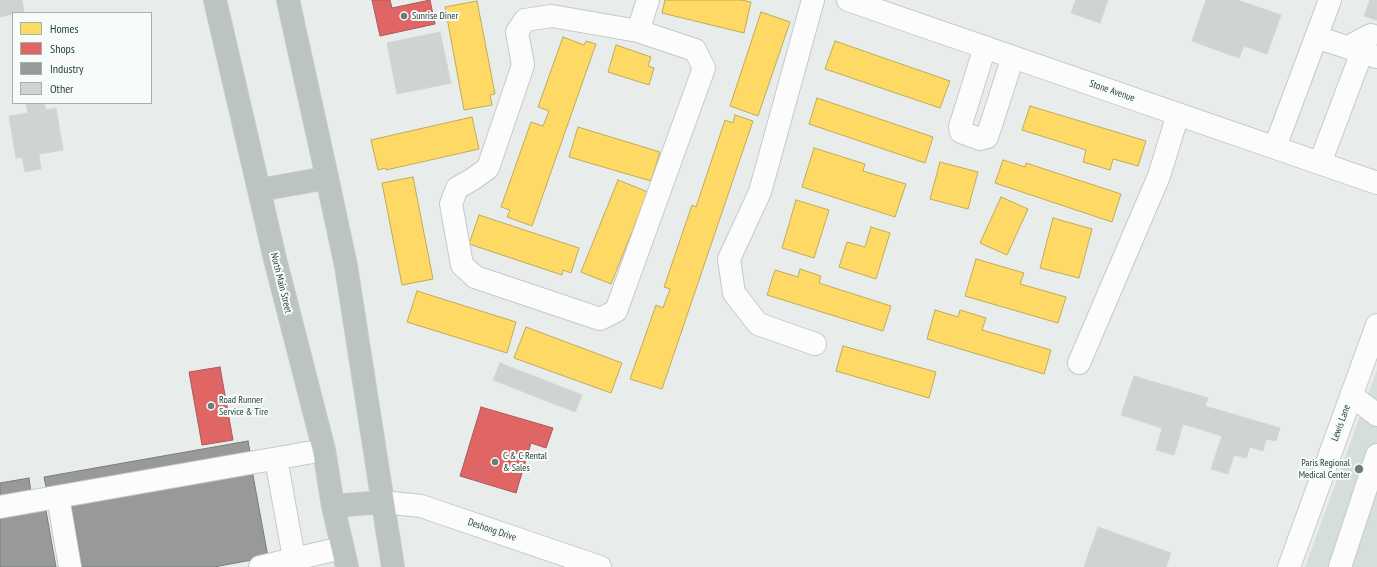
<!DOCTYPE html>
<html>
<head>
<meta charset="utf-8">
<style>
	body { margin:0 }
	#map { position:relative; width:1377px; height:567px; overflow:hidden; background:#e8edeb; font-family:"PT Sans Narrow",sans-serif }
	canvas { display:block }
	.legend { position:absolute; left:12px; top:12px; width:140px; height:92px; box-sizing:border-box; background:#f7fbf9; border:1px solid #a3b1ad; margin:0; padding:5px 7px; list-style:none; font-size:12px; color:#24423a }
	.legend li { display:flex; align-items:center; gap:8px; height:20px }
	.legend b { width:20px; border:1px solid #a3b1ad }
</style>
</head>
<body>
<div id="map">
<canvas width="1377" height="567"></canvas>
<ul class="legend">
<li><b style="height:11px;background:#ffd966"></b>Homes</li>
<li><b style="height:11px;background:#e06666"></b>Shops</li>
<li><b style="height:11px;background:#999"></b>Industry</li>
<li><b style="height:11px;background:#cfd4d2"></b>Other</li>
</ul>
</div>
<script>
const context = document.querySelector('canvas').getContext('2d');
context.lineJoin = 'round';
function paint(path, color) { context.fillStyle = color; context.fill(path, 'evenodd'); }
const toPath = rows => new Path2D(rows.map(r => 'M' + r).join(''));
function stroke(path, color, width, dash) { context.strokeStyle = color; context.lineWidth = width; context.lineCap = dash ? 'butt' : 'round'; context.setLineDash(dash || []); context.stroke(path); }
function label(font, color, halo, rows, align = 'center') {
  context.font = font + ' "PT Sans Narrow",sans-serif'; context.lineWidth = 4; context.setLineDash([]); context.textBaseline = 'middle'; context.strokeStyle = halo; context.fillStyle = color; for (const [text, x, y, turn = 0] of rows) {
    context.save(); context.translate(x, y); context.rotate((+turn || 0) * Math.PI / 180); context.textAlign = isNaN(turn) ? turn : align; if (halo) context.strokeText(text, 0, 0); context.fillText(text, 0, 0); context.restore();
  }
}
paint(toPath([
	[1377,370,1377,567,1305,567]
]), '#d6dedb');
const homes = toPath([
	[665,0,741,0,751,2,744,33,662,13,665,0],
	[477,1,495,94,490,95,492,105,464,110,445,7,477,1],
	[761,12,790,22,758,116,730,106,761,12],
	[563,37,584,45,586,41,596,44,532,226,507,217,510,210,501,207,531,122,543,126,549,111,538,107,563,37],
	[835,41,950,81,940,108,825,69,835,41],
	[616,45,651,57,648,66,654,68,649,85,608,72,616,45],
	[817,98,933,137,925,163,809,124,817,98],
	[1030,106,1146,141,1138,166,1113,159,1110,170,1083,162,1086,150,1022,130,1030,106],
	[735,115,753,121,662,389,630,379,656,305,663,308,670,289,664,287,692,205,696,207,725,120,733,123,735,115],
	[472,117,479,149,386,170,386,168,378,170,371,140,472,117],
	[578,127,660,152,651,181,569,157,578,127],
	[814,148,865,164,863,171,906,184,895,217,802,187,814,148],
	[1003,160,1025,167,1026,163,1121,194,1112,222,995,183,1003,160],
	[940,162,978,172,968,209,930,199,940,162],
	[413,177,433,279,402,285,382,183,413,177],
	[618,180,648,192,611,284,581,272,618,180],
	[1001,197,1028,209,1007,255,980,243,1001,197],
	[796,200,829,210,814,258,782,248,796,200],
	[479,215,579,248,571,273,563,270,562,275,469,244,479,215],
	[1053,218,1092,229,1079,278,1040,268,1053,218],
	[871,227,890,233,876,279,839,267,847,242,865,247,871,227],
	[976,259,1024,273,1020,284,1066,297,1058,323,965,296,976,259],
	[800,269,821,276,819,283,891,306,883,331,767,295,775,270,798,277,800,269],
	[417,291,516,322,507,353,407,322,417,291],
	[935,310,958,317,960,310,986,318,982,330,1051,350,1044,374,927,339,935,310],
	[526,327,622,363,611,393,514,358,526,327],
	[843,346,936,372,929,398,836,371,843,346]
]);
paint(homes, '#ffd966');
stroke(homes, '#bdac59', 1);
const shops = toPath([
	[372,0,390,0,392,8,430,0,435,24,380,36,372,0],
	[220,367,233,440,202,445,189,372,220,367],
	[481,407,553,428,546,448,531,443,516,493,460,476,481,407]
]);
paint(shops, '#e06666');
stroke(shops, '#a85b59', 1);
const industry = toPath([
	[248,441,251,457,47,492,44,477,248,441],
	[252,470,268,557,214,567,82,567,71,502,252,470],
	[29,478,31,493,0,498,0,483,29,478],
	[45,505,56,567,0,567,0,512,45,505]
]);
paint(industry, '#999');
stroke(industry, '#767f7c', 1);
const building = toPath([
	[0,0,22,0,24,12,13,13,13,14,0,17,0,0],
	[1076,0,1108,0,1100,23,1071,13,1076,0],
	[1206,0,1237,0,1281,15,1267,54,1244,46,1239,58,1192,41,1206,0],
	[1370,0,1377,0,1377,20,1364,16,1370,0],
	[440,32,451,83,397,94,387,43,440,32],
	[26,103,44,103,46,110,56,108,63,150,39,154,41,169,25,172,22,157,16,158,9,116,28,113,26,103],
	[500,363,582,395,575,412,493,380,500,363],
	[1134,376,1208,398,1205,406,1280,428,1276,441,1266,439,1263,451,1250,447,1246,458,1234,455,1228,474,1211,469,1222,436,1183,424,1174,455,1156,450,1162,428,1121,415,1134,376],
	[1098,527,1171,553,1166,567,1084,567,1098,527]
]);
paint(building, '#cfd4d2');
stroke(building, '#d1d6d4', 1);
const minor = toPath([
	[813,0,760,192,729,259,734,293,758,324,815,344],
	[848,0,1377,183],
	[552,16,638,31,695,50,704,68,616,311,600,319,475,277,462,265,451,204,457,188,473,179,488,168,523,65,517,32,525,20,552,16],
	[638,31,648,0],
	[1316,37,1377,57],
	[985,47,960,127,961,132,980,139,987,137,1013,57],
	[1348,47,1371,35],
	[1275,147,1330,0],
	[1320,163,1362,52],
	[1079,363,1159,176,1178,114],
	[1351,395,1377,415],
	[276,459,294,558],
	[58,497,70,567],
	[383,502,421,506,600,567],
	[0,507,324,450],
	[260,567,342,548],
	[1289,567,1377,325],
	[1340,567,1377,455]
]);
const highway = toPath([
	[215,0,275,259,324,450,333,506,347,567],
	[288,0,325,168,346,266,393,567],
	[259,190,327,178],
	[333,506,383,502]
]);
stroke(minor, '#c5cac8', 24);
stroke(highway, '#c3ccc9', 24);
stroke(minor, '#fcfcfc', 22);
stroke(highway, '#bcc4c2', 22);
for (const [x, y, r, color] of [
	[404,16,4,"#697e78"],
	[211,406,4,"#697e78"],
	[495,462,4,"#697e78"],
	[1359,469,5,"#697e78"]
]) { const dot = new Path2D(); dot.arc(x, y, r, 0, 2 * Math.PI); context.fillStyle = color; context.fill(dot); stroke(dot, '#f7fbf9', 1.5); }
label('10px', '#24423a', '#f7fbf9', [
	["Sunrise Diner",412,16],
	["Road Runner",219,400],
	["Service & Tire",219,412],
	["C & C Rental",503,456],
	["& Sales",503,468],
	["Paris Regional",1350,463,"right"],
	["Medical Center",1350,475,"right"]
], 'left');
label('10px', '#24423a', '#f7fbf9', [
	["Stone Avenue",1112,91,19],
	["North Main Street",281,283,76],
	["Lewis Lane",1341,423,-70],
	["Deshong Drive",492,530,19]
]);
</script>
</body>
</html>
